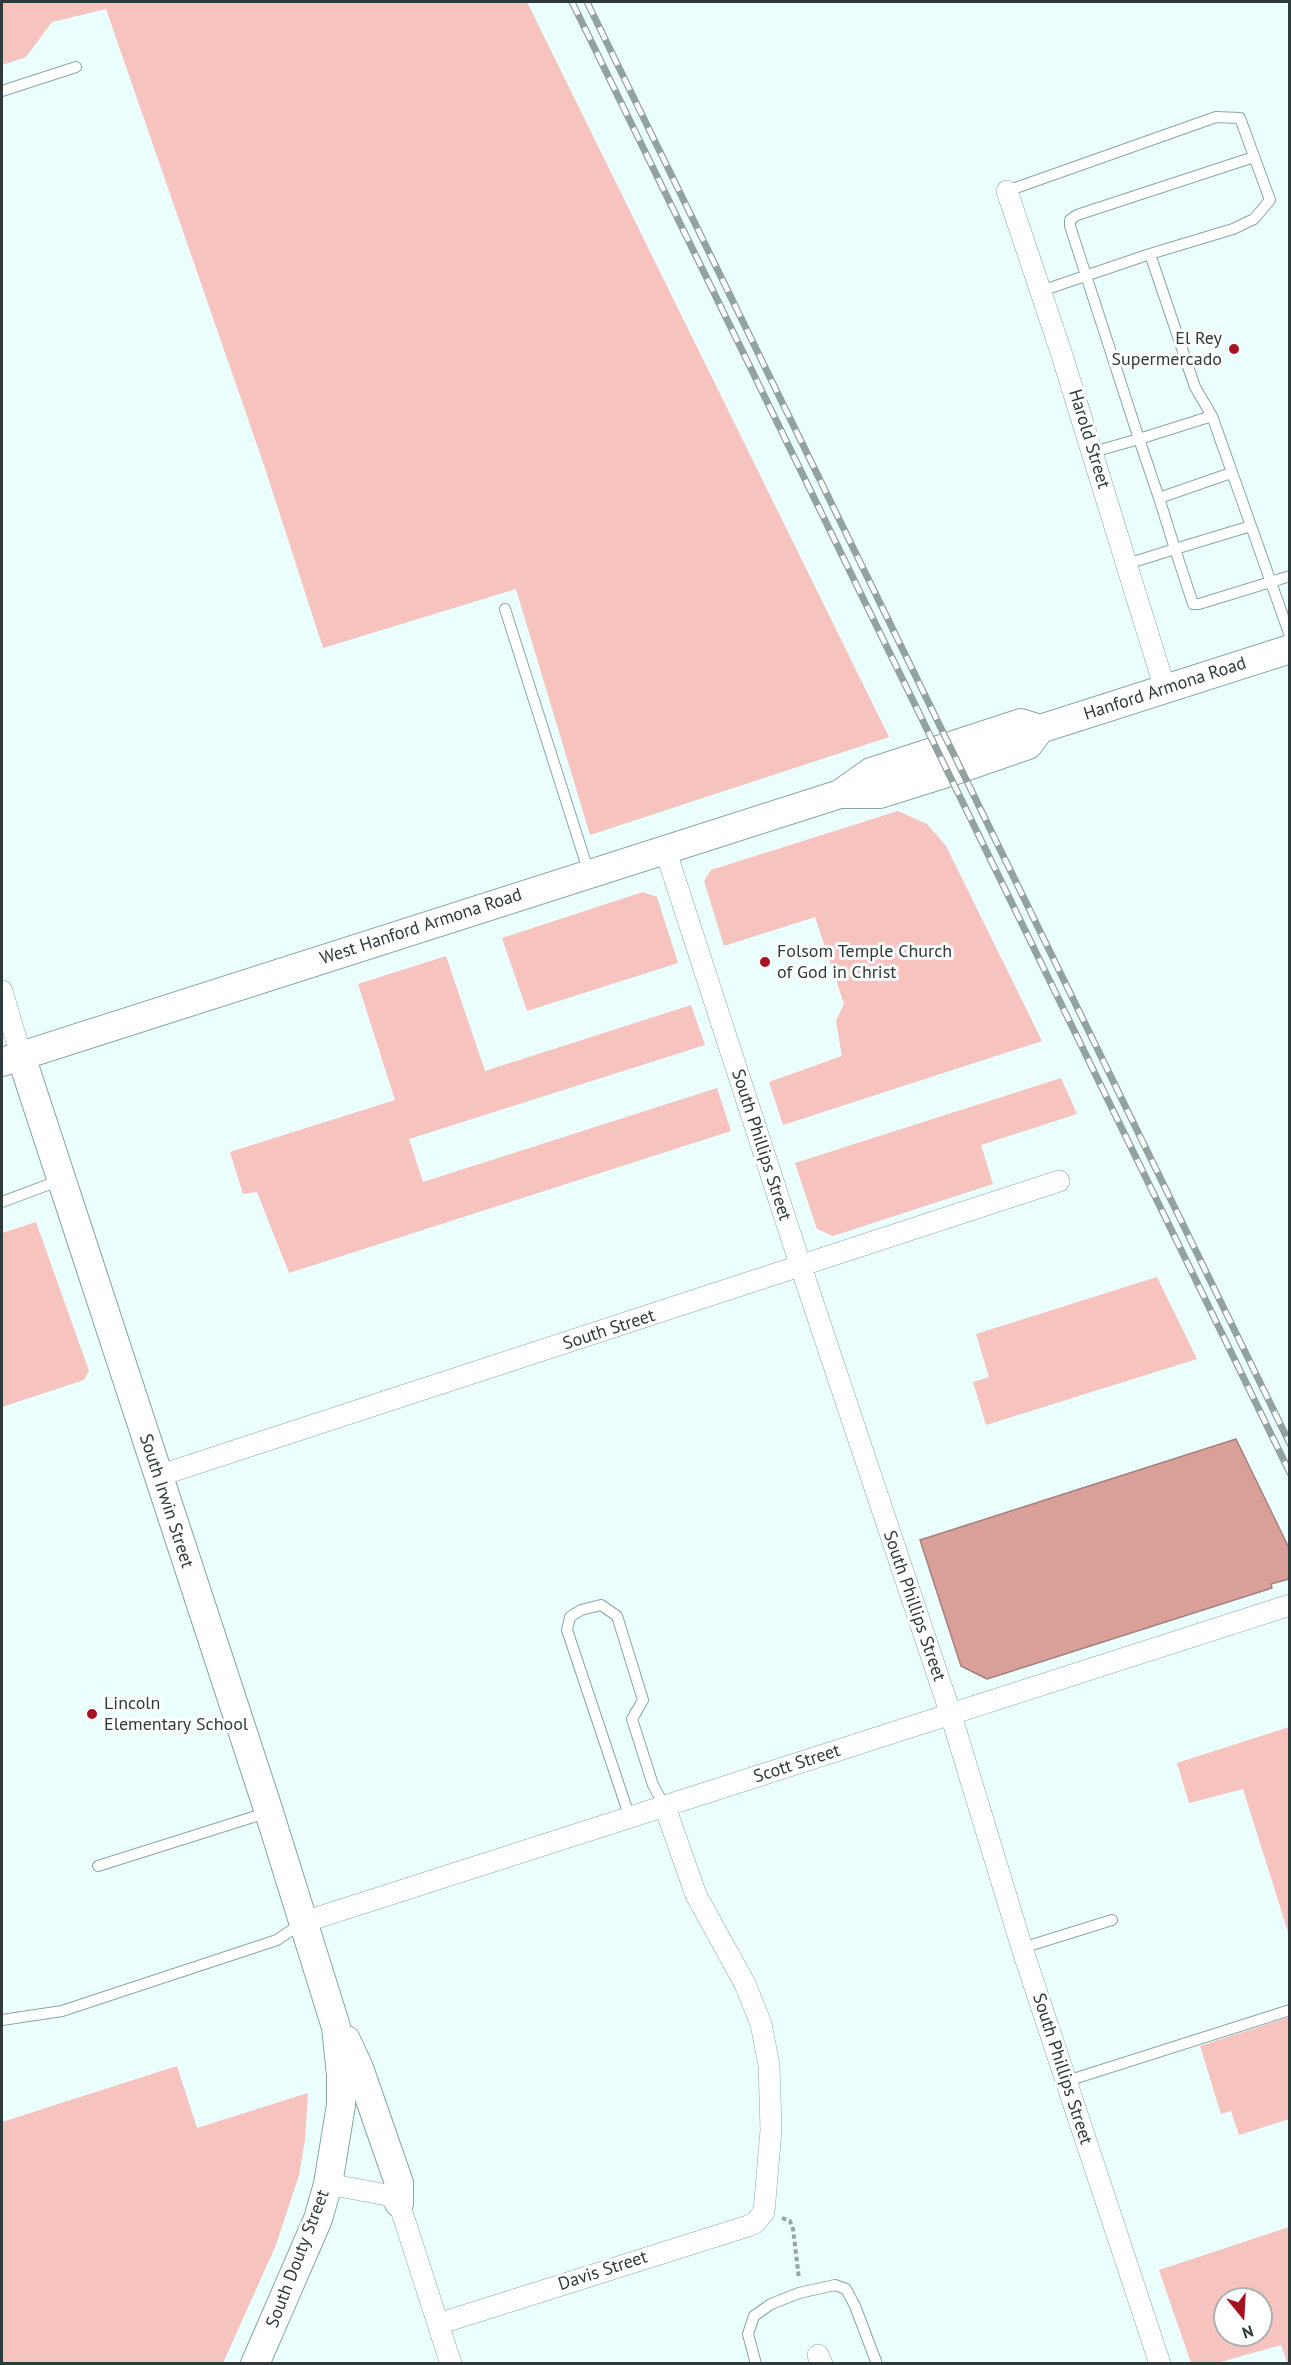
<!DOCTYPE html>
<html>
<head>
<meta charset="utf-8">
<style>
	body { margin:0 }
	#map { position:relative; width:1291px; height:2365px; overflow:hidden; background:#ecffff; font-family:"PT Sans",sans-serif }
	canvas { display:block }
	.frame { position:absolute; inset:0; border:3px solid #2e3a3b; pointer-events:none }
	.north { position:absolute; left:1213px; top:2287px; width:60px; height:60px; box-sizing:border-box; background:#fff; border:2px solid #abb0b1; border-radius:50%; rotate:162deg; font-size:16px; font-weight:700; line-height:24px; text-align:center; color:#2e3a3b }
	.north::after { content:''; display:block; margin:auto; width:21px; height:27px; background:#a8121f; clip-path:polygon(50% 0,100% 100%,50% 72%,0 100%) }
</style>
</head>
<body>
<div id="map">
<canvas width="1291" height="2365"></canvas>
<div class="frame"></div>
<div class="north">N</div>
</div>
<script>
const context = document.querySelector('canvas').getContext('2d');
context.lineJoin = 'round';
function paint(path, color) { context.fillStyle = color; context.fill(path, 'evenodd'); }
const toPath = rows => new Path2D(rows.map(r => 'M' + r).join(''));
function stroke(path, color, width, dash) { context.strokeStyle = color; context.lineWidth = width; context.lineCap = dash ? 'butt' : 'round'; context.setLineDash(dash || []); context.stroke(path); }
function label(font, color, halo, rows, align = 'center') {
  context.font = font + ' "PT Sans",sans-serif'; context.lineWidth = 6; context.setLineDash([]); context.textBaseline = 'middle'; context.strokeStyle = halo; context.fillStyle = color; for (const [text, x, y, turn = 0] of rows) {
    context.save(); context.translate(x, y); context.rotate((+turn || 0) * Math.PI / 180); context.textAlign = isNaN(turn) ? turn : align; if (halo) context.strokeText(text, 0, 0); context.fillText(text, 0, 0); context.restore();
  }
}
paint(toPath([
	[2,2,527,2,889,737,590,835,516,589,323,648,265,468,106,9,52,22,26,57,2,65],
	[898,811,927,824,946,846,1042,1041,783,1125,769,1082,842,1056,836,1021,844,1004,815,917,724,946,704,881,711,870],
	[643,892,657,897,678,963,527,1011,502,938],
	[446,956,485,1071,691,1005,705,1045,409,1139,423,1182,717,1088,731,1131,289,1273,257,1192,243,1194,230,1152,395,1100,358,984],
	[1061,1078,1077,1114,981,1145,993,1184,833,1236,817,1229,795,1163],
	[36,1222,89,1371,84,1380,2,1407,2,1233],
	[1157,1277,1197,1359,986,1425,973,1382,989,1377,976,1334],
	[1289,1727,1290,1727,1289,1935,1243,1789,1189,1803,1177,1763],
	[1289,2017,1289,2119,1239,2135,1231,2111,1221,2114,1200,2046],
	[177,2066,197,2128,308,2093,305,2140,299,2175,276,2245,223,2363,2,2363,2,2122],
	[1289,2227,1289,2363,1287,2363,1281,2345,1217,2363,1191,2363,1159,2270],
	[1225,2299,1261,2299,1261,2335,1225,2335]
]), '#f6c3be');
const water = toPath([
	[1236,1439,1289,1548,1289,1579,1271,1584,1272,1588,987,1679,961,1666,920,1540,1236,1439]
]);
paint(water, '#d99f99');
stroke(water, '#a6817d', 1.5);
const lane = toPath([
	[2,91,76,67],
	[1007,191,1216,117,1240,118,1270,200,1254,219,1233,229,1150,254],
	[1041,291,1150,254,1195,387,1212,416,1290,636],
	[1212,416,1139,439,1070,226,1070,220,1077,215,1254,157],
	[1093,452,1139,439,1159,498,1231,473],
	[1159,498,1175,549,1251,526],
	[1127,564,1175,549,1193,604,1199,604,1290,576],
	[505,609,589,873],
	[2,1202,61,1180],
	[630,1818,567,1630,570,1617,581,1610,601,1605,617,1616,643,1700,632,1719,653,1785,665,1807],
	[98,1866,269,1812],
	[1022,1948,1112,1920],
	[2,2020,62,2011,277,1940,302,1923],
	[1067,2081,1290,2010],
	[756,2364,748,2334,754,2316,771,2304,799,2293,835,2285,846,2289,855,2306,877,2364]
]);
const street = toPath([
	[1007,191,1061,352,1165,689],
	[665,849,801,1267,951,1715,1022,1948,1160,2364],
	[2,991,21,1056],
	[158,1476,1059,1181],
	[304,1922,1290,1605],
	[328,2184,387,2195,399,2203,451,2364],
	[438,2324,748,2226,755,2223,764,2212,771,2130,769,2065,761,2024,745,1984,696,1895,665,1807],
	[818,2355,822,2364]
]);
const secondary = toPath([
	[840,794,880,794,947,773,1028,745,1040,729,1290,649],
	[21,1056,269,1812,336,2027,341,2075,341,2105,328,2184,318,2219,255,2364],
	[2,1062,840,794,871,772,1021,723,1040,729],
	[346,2040,359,2068,399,2183,399,2203]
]);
stroke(lane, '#88a6a6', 12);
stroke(street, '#88a6a6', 22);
stroke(secondary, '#88a6a6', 30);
stroke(toPath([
	[782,2218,790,2221,793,2229,799,2279]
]), '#95a5a6', 4, [4.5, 3]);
stroke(lane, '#fff', 10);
stroke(street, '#fff', 21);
stroke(secondary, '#fff', 28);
const rail = toPath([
	[572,2,1290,1473],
	[587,2,1290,1444]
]);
stroke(rail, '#92a2a2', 7);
stroke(rail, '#fff', 4.5, [14]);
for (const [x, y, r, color] of [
	[1234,349,6,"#a8121f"],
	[765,962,6,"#a8121f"],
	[92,1714,6,"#a8121f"]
]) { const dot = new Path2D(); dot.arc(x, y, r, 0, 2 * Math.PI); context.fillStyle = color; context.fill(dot); stroke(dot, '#fff', 2); }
label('18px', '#2e3a3b', '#fff', [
	["El Rey",1222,339,"right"],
	["Supermercado",1222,360,"right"],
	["Folsom Temple Church",777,952],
	["of God in Christ",777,973],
	["Lincoln",104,1704],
	["Elementary School",104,1725]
], 'left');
label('18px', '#2e3a3b', '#fff', [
	["Harold Street",1089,439,73],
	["Hanford Armona Road",1165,689,-18],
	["West Hanford Armona Road",421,927,-18],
	["South Phillips Street",761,1145,72],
	["South Street",609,1330,-18],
	["South Irwin Street",166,1501,72],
	["South Phillips Street",914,1606,71],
	["Scott Street",797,1764,-18],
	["South Phillips Street",1062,2069,72],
	["South Douty Street",298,2259,-69],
	["Davis Street",603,2271,-18]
]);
</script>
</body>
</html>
